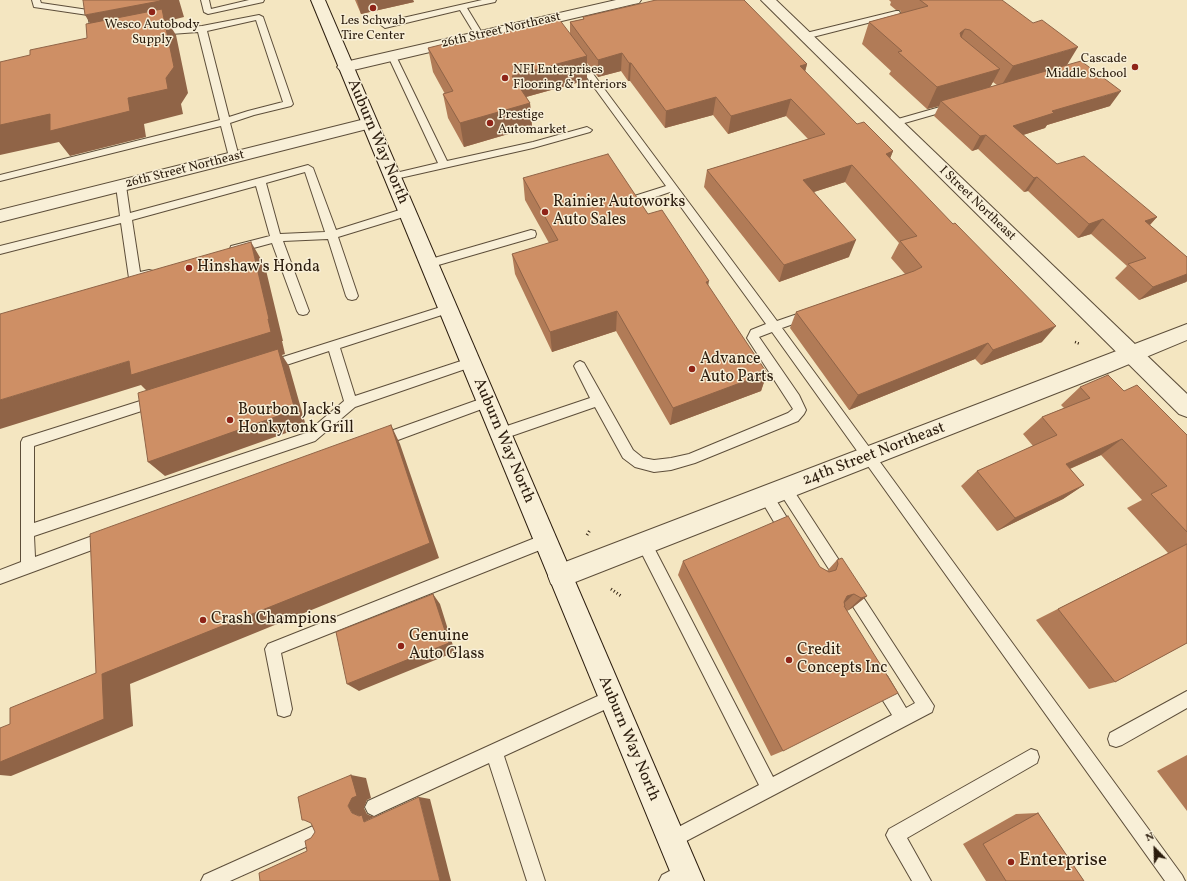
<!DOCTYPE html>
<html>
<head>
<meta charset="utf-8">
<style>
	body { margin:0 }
	#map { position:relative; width:1187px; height:881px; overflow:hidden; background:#f4e6c1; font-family:Vollkorn,serif }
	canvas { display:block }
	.north { position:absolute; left:1135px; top:829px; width:40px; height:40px; -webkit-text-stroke:3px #f8efd7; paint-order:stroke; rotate:337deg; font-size:11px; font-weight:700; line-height:16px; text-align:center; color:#2b1c0d }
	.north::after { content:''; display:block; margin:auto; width:14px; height:18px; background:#2b1c0d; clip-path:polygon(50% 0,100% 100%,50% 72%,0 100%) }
</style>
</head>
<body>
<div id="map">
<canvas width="1187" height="881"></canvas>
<div class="north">N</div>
</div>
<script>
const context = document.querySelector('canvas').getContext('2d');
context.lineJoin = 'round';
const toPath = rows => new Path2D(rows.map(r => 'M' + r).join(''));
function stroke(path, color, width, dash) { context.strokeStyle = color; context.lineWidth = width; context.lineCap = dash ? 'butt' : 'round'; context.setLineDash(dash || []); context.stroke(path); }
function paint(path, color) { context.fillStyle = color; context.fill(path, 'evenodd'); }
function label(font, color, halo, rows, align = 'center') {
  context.font = font + ' Vollkorn,serif'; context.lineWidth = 3; context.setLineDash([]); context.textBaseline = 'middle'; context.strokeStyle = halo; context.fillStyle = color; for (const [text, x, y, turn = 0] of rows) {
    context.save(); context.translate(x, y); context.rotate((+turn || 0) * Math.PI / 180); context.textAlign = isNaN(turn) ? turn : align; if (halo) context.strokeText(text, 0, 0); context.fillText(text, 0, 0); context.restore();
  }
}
const service = toPath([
	[32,0,40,0,41,3,95,11,97,23,96,25,90,25,88,15,34,7,32,0],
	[201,0,209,0,211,9,249,0,264,0,263,2,208,14,204,12,201,0],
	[482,0,496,0,495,2,467,8,484,36,480,39,477,38,460,10,385,28,381,25,385,22,482,0],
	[896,11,899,11,900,13,899,15,805,39,801,36,802,34,896,11],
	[259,15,263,17,293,104,291,106,254,115,230,123,239,157,237,159,234,160,229,157,221,126,0,181,0,175,220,120,198,32,171,34,156,37,152,34,153,32,171,28,202,26,259,15],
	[256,20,283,102,248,111,229,117,207,31,256,20],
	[392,53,396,56,447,161,533,142,587,127,592,130,590,132,533,148,391,180,387,179,386,177,387,175,438,163,388,56,392,53],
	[576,54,579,55,777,321,809,310,813,311,815,314,813,317,782,328,1182,875,1185,881,1165,881,772,332,759,337,799,395,806,410,804,414,798,421,695,463,671,470,654,472,635,467,623,458,595,407,500,440,495,438,494,434,495,430,590,398,574,366,576,363,580,361,584,363,633,450,643,458,654,460,671,458,689,454,788,413,793,409,747,338,751,330,766,324,670,192,632,205,628,204,627,201,628,198,666,186,572,57,576,54],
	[954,103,959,106,957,108,894,126,889,123,891,121,954,103],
	[308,165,313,168,336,230,406,208,410,209,411,212,410,215,338,237,358,296,356,299,352,300,348,299,346,296,328,239,283,241,309,311,307,314,303,315,299,314,297,311,272,243,235,253,231,252,230,249,231,246,270,236,256,186,132,220,140,272,149,270,153,271,155,274,153,277,135,282,131,281,129,278,121,223,0,254,0,246,120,216,116,186,117,184,121,183,126,186,130,213,308,165],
	[305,172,325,232,280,234,266,183,305,172],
	[531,230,535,231,536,234,535,237,428,268,424,267,422,264,424,261,531,230],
	[447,305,451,306,453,309,451,312,340,348,355,396,470,358,474,360,476,363,474,366,355,407,315,441,34,536,35,557,106,531,111,533,113,538,111,543,0,584,0,570,21,562,21,442,23,438,156,396,160,397,162,401,160,405,34,446,34,523,306,433,344,401,329,351,268,371,264,369,262,366,264,363,447,305],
	[486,397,490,398,492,402,490,406,379,447,374,445,372,441,374,437,486,397],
	[785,483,790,485,934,706,932,712,671,849,665,846,662,840,665,834,759,785,639,548,637,543,639,538,644,536,649,538,773,777,892,715,875,688,873,682,875,676,881,674,887,676,906,708,915,703,780,493,778,489,780,485,785,483],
	[766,490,771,492,794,529,796,534,794,539,789,541,784,539,761,500,759,496,761,492,766,490],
	[545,534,550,536,552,541,550,546,281,653,292,709,290,715,284,717,278,715,265,649,268,644,545,534],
	[611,690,617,692,619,698,617,704,504,756,545,881,527,881,489,763,380,813,374,816,368,813,365,807,368,801,611,690],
	[1187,691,1187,708,1122,745,1116,747,1110,745,1108,739,1110,733,1187,691],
	[1031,749,1037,751,1039,757,1037,763,907,838,931,881,912,881,889,841,886,835,889,829,1031,749],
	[322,822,328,825,331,831,328,837,230,881,201,881,204,875,322,822],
	[685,863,691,866,694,872,691,878,686,881,659,881,662,875,685,863]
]);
const minor = toPath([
	[616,0,641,0,639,3,634,4,345,72,340,70,337,67,340,64,345,62,616,0],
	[369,118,375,119,377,123,375,127,0,222,0,210,369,118],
	[1187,324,1187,340,1110,372,560,588,551,584,548,576,551,568,560,564,1187,324]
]);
const tertiary = toPath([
	[761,0,776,0,1187,394,1187,417,1179,414,761,0]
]);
const secondary = toPath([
	[311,0,325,0,704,881,674,881,311,0]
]);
stroke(service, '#5d4e3a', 2);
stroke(minor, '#5d4e3a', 2);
stroke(tertiary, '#5d4e3a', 2);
stroke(secondary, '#2b1c0d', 2);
stroke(toPath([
	[1075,342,1080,344]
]), '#2b1c0d', 2.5, [1, 2]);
stroke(toPath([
	[587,535,590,530],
	[611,589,621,596]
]), '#2b1c0d', 3, [1, 2.5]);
paint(service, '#f8efd7');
paint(minor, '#f8efd7');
paint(tertiary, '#f8efd7');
paint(secondary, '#f8efd7');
paint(toPath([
	[355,0,413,0,414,2,361,14],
	[889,0,1002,0,1066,65,1110,106,1047,125,1045,128,1023,135,1057,164,1157,217,1150,225,1187,257,1187,281,1186,282,1139,300,1115,278,1127,266,1091,234,1078,238,1028,191,1024,192,978,149,972,151,934,116,939,106,927,109,889,74,891,71,862,44,869,22,901,13,900,10,896,10,890,5,891,2],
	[993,82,997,85,990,87],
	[583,17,807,64,805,72,857,124,893,151,890,158,1042,342,981,365,975,359,849,410,790,328,796,312,905,274,891,258,899,243,845,182,814,192,849,257,779,282,704,187,707,170,808,139,786,116,728,134,713,115,665,128,630,81,628,81,621,71,598,77,587,63,587,80,526,97,530,103,532,127,464,147,448,118,443,94,445,94,433,72,428,48,570,34,570,22,583,19],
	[523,178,648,214,708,286,767,373,761,391,670,425,616,331,552,352,515,274,512,254,549,243,525,200],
	[1080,387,1124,391,1187,435,1187,643,1115,682,1089,689,1036,620,1168,553,1127,508,1142,500,1101,455,1070,469,1084,485,1063,499,997,531,961,486,977,471,1033,446,1023,434,1042,417,1064,408,1061,405],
	[837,560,867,596,852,608,847,611,783,751,771,756,678,575,683,561,820,567,827,571],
	[1187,755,1187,811,1157,771],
	[1038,813,1084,881,986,881,963,844,1016,814]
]), '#b17b57');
paint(toPath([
	[160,0,179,0,184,17,172,20,174,26,171,27,176,35,188,93,181,104,183,114,144,124,146,137,70,156,59,142,0,155,0,125,101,41,85,15],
	[357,0,413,0,414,2,361,14],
	[965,29,955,52,960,33],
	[1078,47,1064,70,1000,88,1013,66],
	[622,53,621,71,598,77,598,60],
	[587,56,587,80,515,100,512,76],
	[629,63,631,63,630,81,628,81],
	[807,64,802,82,800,66],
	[1000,69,988,91,941,101,939,106,927,109,937,87],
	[1121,91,1110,106,1047,125,1045,128,1004,141,1013,126,1052,111],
	[716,97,713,115,665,128,666,111],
	[791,99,786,116,728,134,731,116],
	[530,103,532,127,464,147,460,123],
	[986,135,978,149,972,151,980,136],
	[893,151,886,169,886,154],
	[852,165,845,182,798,197,803,180],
	[1037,177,1028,191,1024,192,1034,178],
	[1157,217,1144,231,1145,221],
	[1103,219,1091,234,1078,238,1089,224],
	[856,240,849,257,779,282,784,265],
	[251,242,265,266,283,341,282,341,285,354,282,355,289,366,306,426,165,476,148,462,152,396,141,385,0,429,0,400,268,319],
	[1187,274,1187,281,1186,282,1139,300,1153,287],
	[709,281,705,302,706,282],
	[617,311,616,331,552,352,550,332],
	[1056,326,1042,342,981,365,993,350],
	[988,343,975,359,849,410,858,395],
	[767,373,761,391,670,425,673,408],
	[391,425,400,444,439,558,130,684,133,726,11,776,0,775,0,762,102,674],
	[1122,439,1101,455,1046,479,1066,464],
	[1084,485,1063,499,997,531,1015,518],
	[433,594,440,604,455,652,359,691,347,684],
	[854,594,840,607,847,596],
	[867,596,852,608,847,611,861,598],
	[351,775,366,778,371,798,367,800,364,808,367,814,371,816,376,816,364,822,359,816,352,813,348,806],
	[419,797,430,799,451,881,440,881]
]), '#906447');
const building = toPath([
	[83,0,160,0,160,1,85,15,83,0],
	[656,0,744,0,807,64,800,66,857,124,864,122,893,151,886,154,953,224,955,223,1056,326,993,350,988,343,858,395,796,312,914,271,922,267,900,241,917,236,852,165,803,180,856,240,784,265,707,170,825,134,791,99,731,116,716,97,666,111,631,63,629,63,622,53,598,60,570,22,584,19,583,17,656,0],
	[920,0,1002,0,1033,23,1042,20,1078,47,1013,66,970,30,965,29,960,33,961,37,1000,69,937,87,898,52,902,51,869,22,928,6,920,0],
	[162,9,174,67,166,78,168,89,128,98,130,111,50,131,50,114,0,125,0,62,30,55,30,50,87,38,86,24,162,9],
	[559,19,587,56,512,76,530,103,460,123,443,94,453,91,428,48,452,42,454,45,559,19],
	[1081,61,1121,91,1052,111,1054,113,1013,126,1057,164,1084,156,1157,217,1145,221,1187,257,1187,274,1153,287,1128,264,1146,258,1103,219,1089,224,1037,177,1034,178,986,135,980,136,941,101,1081,61],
	[608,154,648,214,662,210,709,281,706,282,767,373,673,408,617,311,550,332,512,254,558,240,523,178,608,154],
	[251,242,269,319,268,319,271,332,131,375,129,361,0,400,0,314,251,242],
	[278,349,295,410,148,462,138,393,278,349],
	[1108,375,1124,391,1137,385,1187,435,1187,532,1151,494,1167,486,1122,439,1066,464,1084,485,1015,518,977,471,1057,435,1042,417,1090,398,1080,387,1108,375],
	[391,425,430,543,102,674,104,719,0,762,0,728,10,724,10,708,96,673,90,534,391,425],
	[788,516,820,567,829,572,836,570,838,564,837,560,842,558,867,596,861,598,854,594,847,596,844,602,845,606,844,606,898,693,783,751,683,561,788,516],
	[1187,544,1187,643,1115,682,1058,609,1187,544],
	[433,594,449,643,347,684,336,632,433,594],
	[351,775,357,796,352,798,348,806,352,813,359,816,362,815,364,822,419,797,440,881,260,881,259,873,307,851,305,841,311,838,315,832,311,823,304,820,302,820,298,797,351,775],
	[1038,813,1084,881,1006,881,983,844,1038,813]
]);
paint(building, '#ce8f65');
stroke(building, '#906447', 1);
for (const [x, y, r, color] of [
	[373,8,4,"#8f2418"],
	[152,12,4,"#8f2418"],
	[1135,67,4,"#8f2418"],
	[505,78,4,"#8f2418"],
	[490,123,4,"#8f2418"],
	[545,212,4,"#8f2418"],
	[189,268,4,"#8f2418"],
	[692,369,4,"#8f2418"],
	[230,420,4,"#8f2418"],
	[203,620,4,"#8f2418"],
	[401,646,4,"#8f2418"],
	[789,660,4,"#8f2418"],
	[1011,862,4,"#8f2418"]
]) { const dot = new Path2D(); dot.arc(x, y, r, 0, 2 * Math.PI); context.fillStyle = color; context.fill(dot); stroke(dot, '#f8efd7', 1.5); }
label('13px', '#2b1c0d', '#f8efd7', [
	["Les Schwab",373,22],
	["Tire Center",373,37],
	["Wesco Autobody",152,26],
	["Supply",152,41],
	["Cascade",1127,60,"right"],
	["Middle School",1127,75,"right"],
	["NFI Enterprises",513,71,"left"],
	["Flooring & Interiors",513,86,"left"],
	["Prestige",498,116,"left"],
	["Automarket",498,131,"left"]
]);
label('13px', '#2b1c0d', '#f8efd7', [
	["26th Street Northeast",501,31,-13],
	["26th Street Northeast",185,170,-14],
	["I Street Northeast",977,204,44]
]);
label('16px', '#2b1c0d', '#f8efd7', [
	["Auburn Way North",377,142,67],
	["Auburn Way North",503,441,67],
	["24th Street Northeast",874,455,-21],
	["Auburn Way North",628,739,67]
]);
label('16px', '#2b1c0d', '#f8efd7', [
	["Rainier Autoworks",553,203],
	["Auto Sales",553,221],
	["Hinshaw's Honda",197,268],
	["Advance",700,360],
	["Auto Parts",700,378],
	["Bourbon Jack's",238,411],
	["Honkytonk Grill",238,429],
	["Crash Champions",211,620],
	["Genuine",409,637],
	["Auto Glass",409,655],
	["Credit",797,651],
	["Concepts Inc",797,669]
], 'left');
label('19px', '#2b1c0d', '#f8efd7', [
	["Enterprise",1019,862]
], 'left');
</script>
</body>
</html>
